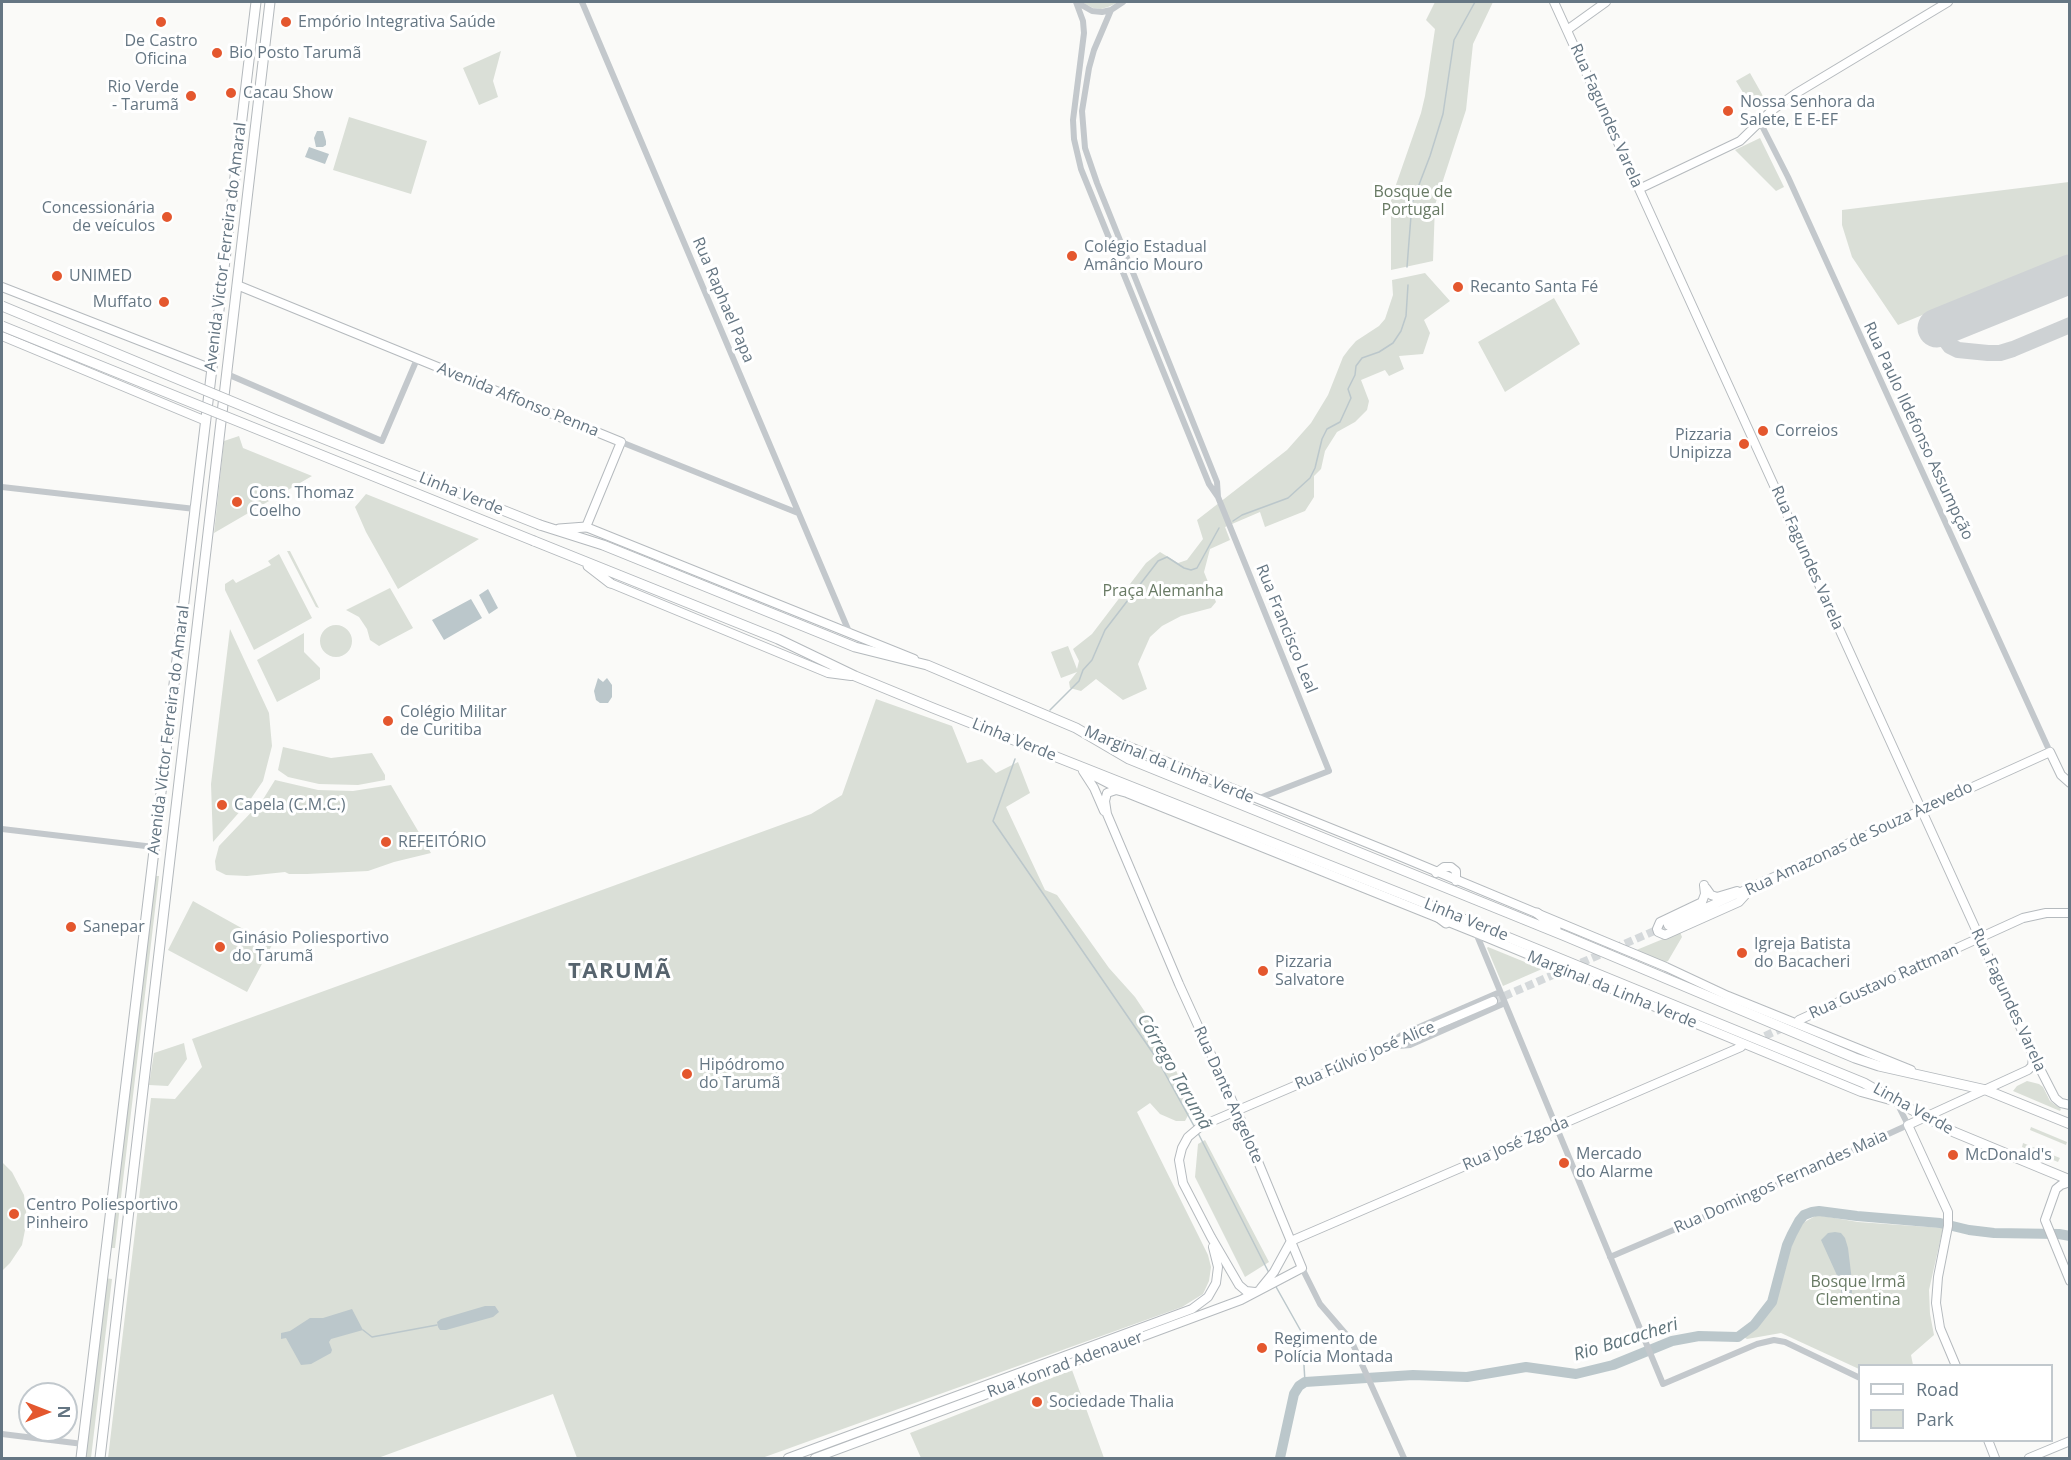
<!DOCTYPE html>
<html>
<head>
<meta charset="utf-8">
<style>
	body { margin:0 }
	#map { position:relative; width:2071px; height:1460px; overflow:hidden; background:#fafaf8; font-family:"Open Sans",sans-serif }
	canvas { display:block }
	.frame { position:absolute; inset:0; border:3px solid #657683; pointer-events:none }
	.legend { position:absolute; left:1858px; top:1364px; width:195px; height:78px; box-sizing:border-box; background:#fff; border:2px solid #c1c8cd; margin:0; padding:8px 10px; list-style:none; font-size:18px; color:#657683 }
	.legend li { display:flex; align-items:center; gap:12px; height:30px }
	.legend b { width:30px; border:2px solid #c1c8cd }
	.north { position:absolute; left:18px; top:1382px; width:60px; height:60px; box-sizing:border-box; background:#fff; border:2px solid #c1c8cd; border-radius:50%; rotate:90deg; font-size:16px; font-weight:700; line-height:24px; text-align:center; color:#657683 }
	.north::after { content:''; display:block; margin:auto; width:21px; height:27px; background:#e4572e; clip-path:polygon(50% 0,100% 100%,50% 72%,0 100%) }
</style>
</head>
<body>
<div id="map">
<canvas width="2071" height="1460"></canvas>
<div class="frame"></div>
<ul class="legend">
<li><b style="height:8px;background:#fff"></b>Road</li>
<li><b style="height:16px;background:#dadfd7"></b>Park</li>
</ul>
<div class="north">N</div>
</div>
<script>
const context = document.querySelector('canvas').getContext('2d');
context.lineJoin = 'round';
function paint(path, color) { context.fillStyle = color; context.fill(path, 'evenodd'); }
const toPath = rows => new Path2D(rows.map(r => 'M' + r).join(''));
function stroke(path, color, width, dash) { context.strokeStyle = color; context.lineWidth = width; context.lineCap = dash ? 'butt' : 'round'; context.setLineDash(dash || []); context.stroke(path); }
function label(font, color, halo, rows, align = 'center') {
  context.font = font + ' "Open Sans",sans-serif'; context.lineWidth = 6; context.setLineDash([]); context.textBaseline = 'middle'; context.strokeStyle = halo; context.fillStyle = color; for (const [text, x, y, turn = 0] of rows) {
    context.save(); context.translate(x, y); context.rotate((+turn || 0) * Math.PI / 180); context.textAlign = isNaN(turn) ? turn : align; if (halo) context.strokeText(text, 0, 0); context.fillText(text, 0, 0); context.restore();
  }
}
paint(toPath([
	[1081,2,1119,2,1108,7,1101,9,1093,8],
	[1435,2,1493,2,1473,44,1466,110,1435,205,1433,261,1391,270,1391,199,1421,113,1425,96,1435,29,1426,20],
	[501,51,493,81,498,97,479,105,463,68],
	[1750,73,1763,96,1750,104,1736,81],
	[349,117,427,141,411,194,333,170],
	[1760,138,1784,187,1776,191,1735,150],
	[2069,182,2069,255,1898,325,1852,257,1842,225,1842,210],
	[1425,273,1450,301,1424,320,1430,333,1423,354,1399,356,1404,369,1389,376,1385,370,1361,380,1369,401,1367,410,1355,422,1337,432,1325,451,1321,469,1314,476,1314,497,1305,511,1265,527,1260,512,1225,527,1230,540,1210,549,1204,572,1216,602,1211,608,1181,616,1162,626,1150,637,1138,664,1147,689,1123,700,1096,679,1081,691,1070,688,1069,682,1077,672,1061,678,1051,652,1068,646,1077,669,1079,661,1073,649,1092,634,1146,563,1160,552,1178,563,1187,560,1203,539,1197,520,1287,450,1311,423,1328,395,1343,357,1349,349,1356,341,1379,326,1385,319,1393,295,1392,280],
	[1554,298,1580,344,1505,392,1478,342],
	[239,436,243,448,312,476,214,533,224,441],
	[366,494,479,539,398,589,366,532,355,507],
	[287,551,290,551,319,608,316,607],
	[279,554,312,618,254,650,225,590,225,584,233,579,236,583,271,565,268,561],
	[390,588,413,628,379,646,370,640,367,629,359,617,346,610],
	'320 641a16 16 0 1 1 32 0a16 16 0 1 1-32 0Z',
	[230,629,269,713,272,746,263,781,250,800,213,842,211,784],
	[304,633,304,652,320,668,320,679,277,702,257,660],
	[876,699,952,726,967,763,982,759,996,773,1018,762,1030,793,1006,807,1045,890,1057,895,1109,968,1135,997,1155,1027,1193,1106,1185,1121,1176,1121,1160,1114,1150,1103,1137,1112,1208,1255,1211,1267,1209,1281,1203,1294,1182,1307,762,1458,577,1458,553,1394,378,1458,108,1458,151,1098,175,1099,202,1067,192,1039,811,814,842,795],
	[283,747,331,758,372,753,385,775,385,780,358,785,319,784,288,777,278,770],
	[275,780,318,790,353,791,391,785,431,853,394,862,368,871,307,874,289,874,285,872,247,876,226,875,216,870,215,861,219,846,262,801],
	[156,876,159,876,115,1248,111,1248,116,1185],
	[193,901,272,945,247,992,168,950],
	[1680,932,1682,937,1668,961,1664,963,1634,951],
	[1488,947,1542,969,1503,986,1487,948],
	[184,1043,187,1059,168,1086,149,1085,154,1053],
	[2027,1081,2039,1084,2043,1087,2050,1101,2061,1109,2060,1111,2013,1091,2017,1086],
	[2031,1127,2067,1142,2066,1145,2030,1130],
	[1205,1140,1269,1262,1245,1277,1195,1177,1198,1144],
	[2023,1143,2060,1158,2058,1162,2022,1147],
	[2,1162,12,1172,24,1195,27,1220,22,1245,10,1263,2,1271],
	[1817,1215,1858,1222,1943,1228,1929,1290,1930,1314,1934,1335,1911,1355,1913,1365,1860,1366,1859,1369,1781,1333,1747,1339,1740,1335,1754,1325,1773,1302,1790,1248,1801,1224],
	[105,1278,112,1279,91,1458,85,1458],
	[1072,1370,1104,1458,921,1458,910,1433]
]), '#dadfd7');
paint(toPath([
	[317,131,323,131,326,141,326,145,323,147,316,147,314,138],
	[309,147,329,154,325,164,305,157],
	[488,589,498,608,489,614,479,595],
	[471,599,482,618,444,640,432,620],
	[598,678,603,682,607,678,612,685,612,697,608,703,600,703,596,700,594,691],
	[1835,1232,1841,1233,1845,1238,1848,1248,1852,1281,1852,1301,1843,1305,1840,1282,1821,1240,1828,1233],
	[485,1306,495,1306,499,1312,493,1317,446,1330,440,1330,438,1327,437,1322,441,1319],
	[352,1309,363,1330,331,1339,329,1342,332,1350,331,1353,311,1364,301,1365,286,1338,281,1339,281,1333,290,1331,310,1318,323,1318]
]), '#bbc7cb');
stroke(toPath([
	[1407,267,1412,203,1430,156,1443,114,1454,40,1475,2],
	[1233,521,1242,515,1288,498,1310,478,1315,468,1322,439,1327,429,1340,422,1351,398,1348,389,1355,375,1356,366,1362,358,1379,352,1393,343,1401,331,1406,316,1408,285],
	[1050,710,1079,681,1083,670,1092,660,1105,630,1158,561,1167,557,1184,568,1191,570,1197,568,1219,528],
	[1015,759,993,821,1157,1059,1194,1126],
	[1198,1133,1269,1273],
	[1275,1285,1302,1333,1305,1382],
	[363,1330,372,1337,437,1325]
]), '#bbc7cb', 1.5);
stroke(toPath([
	[1280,1458,1294,1394,1299,1386,1305,1382,1413,1375,1467,1377,1526,1367,1576,1374,1613,1365,1672,1341,1699,1336,1738,1337,1754,1325,1772,1302,1787,1245,1792,1234,1799,1221,1804,1215,1812,1212,1819,1211,1857,1216,1940,1223,1969,1230,1994,1233,2059,1234,2070,1236]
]), '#bbc7cb', 10);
stroke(toPath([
	[1937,328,1950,346,1958,350,1988,353,2000,353,2013,349,2070,325]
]), '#ced2d4', 16);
stroke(toPath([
	[1937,328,2070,274]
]), '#ced2d4', 39);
stroke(toPath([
	[1493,1001,1668,925],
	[1754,1041,1787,1026]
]), '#d5d9db', 8, [8, 4]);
const major = toPath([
	[1554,2,2033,1055,2055,1098,2061,1103,2070,1105],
	[1567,30,1606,2],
	[1639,189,1740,141,1771,111,1795,94,1948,2],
	[237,285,621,442,586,527,914,659],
	[2,287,212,369],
	[2,336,206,421],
	[610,583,828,673,851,676],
	[1087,732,1120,743,1397,855,1666,967,1728,996,1911,1070],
	[1083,771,1094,788,1104,811],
	[1090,774,1127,793,1476,933,1861,1092,1890,1100],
	[1436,873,1444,867,1451,867,1456,871,1456,881],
	[1704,885,1705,894,1702,902,1660,922,1657,929,1658,932,1665,935,1739,902,1749,891],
	[1706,888,1711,895,1717,897,1737,891],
	[1668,925,2050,752,2061,775,2070,783],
	[1799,1020,2023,918,2046,913,2070,913],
	[2070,1182,2061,1185,2056,1189,2045,1220,2070,1281],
	[1291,1241,1741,1047],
	[1261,1288,1274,1272,1291,1241],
	[1255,1292,1246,1291,1239,1285,1211,1237,1183,1183,1179,1160,1182,1148,1188,1137,1201,1126,1493,1001],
	[1956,1366,1940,1328,1936,1303,1938,1277,1948,1226,1948,1212,1908,1125,2028,1070,2032,1066,2033,1057],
	[1988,1440,1995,1458],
	[788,1458,1192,1309,1208,1297,1216,1283,1218,1267,1213,1247],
	[815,1458,1241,1300,1302,1268,1240,1118,1179,984,1107,814,1105,801,1107,793,1116,790,1127,793],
	[2029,1458,2070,1441]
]);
const highway = toPath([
	[540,525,603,545,855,647,927,665,1076,728,1129,759,1565,936,1855,1058,1879,1066,1986,1090,2070,1124],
	[559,529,586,527],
	[534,541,778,639,855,676,933,708,1412,898,1864,1083,1897,1102,1954,1132,2070,1180],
	[588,566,610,583],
	[1426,908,1446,923],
	[1537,913,1556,928],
	[81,1458,256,2],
	[100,1458,270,2]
]);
stroke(major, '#b5babe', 10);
stroke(highway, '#b4b9bd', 11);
stroke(toPath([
	[582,2,850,634],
	[1076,2,1083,21,1084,33,1073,120,1074,139,1081,169,1209,484,1218,497,1329,771,1257,799],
	[1078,3,1092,11,1102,12,1111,10,1123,2],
	[1111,10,1094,50,1089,68,1082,111,1085,148,1097,183,1217,482,1218,497],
	[1760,122,1788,177,2050,752],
	[227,374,382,441,417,359],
	[621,442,798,513],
	[2,487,195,509],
	[2,829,154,847],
	[1476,933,1663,1384,1757,1344,1774,1340,1785,1342,1860,1378],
	[1392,1042,1403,1034,1500,992],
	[1388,1047,1410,1045,1505,1003],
	[1610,1257,1739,1202,1908,1125,1897,1103],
	[1302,1268,1320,1304,1351,1340,1404,1458],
	[2,1434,83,1444]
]), '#c3c8cc', 6);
stroke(major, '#fff', 8);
stroke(highway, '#fff', 9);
const highwayBridge = toPath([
	[2,306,274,419,540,525],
	[2,326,534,541]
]);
stroke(highwayBridge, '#b4b9bd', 11, []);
stroke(highwayBridge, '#fff', 9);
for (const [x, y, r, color] of [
	[161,22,6,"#e4572e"],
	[286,22,6,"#e4572e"],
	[217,53,6,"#e4572e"],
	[231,93,6,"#e4572e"],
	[191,96,6,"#e4572e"],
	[1728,111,6,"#e4572e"],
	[167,217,6,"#e4572e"],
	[1072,256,6,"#e4572e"],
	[57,276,6,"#e4572e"],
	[1458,287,6,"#e4572e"],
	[164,302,6,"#e4572e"],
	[1763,431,6,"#e4572e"],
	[1744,444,6,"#e4572e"],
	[237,502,6,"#e4572e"],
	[388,721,6,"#e4572e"],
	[222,805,6,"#e4572e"],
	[386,842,6,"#e4572e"],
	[71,927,6,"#e4572e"],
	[220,947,6,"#e4572e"],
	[1742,953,6,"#e4572e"],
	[1263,971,6,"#e4572e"],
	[687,1074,6,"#e4572e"],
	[1953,1155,6,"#e4572e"],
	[1564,1163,6,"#e4572e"],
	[14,1214,6,"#e4572e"],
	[1262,1348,6,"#e4572e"],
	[1037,1402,6,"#e4572e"]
]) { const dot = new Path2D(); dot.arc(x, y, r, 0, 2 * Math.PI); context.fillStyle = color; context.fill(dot); stroke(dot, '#fff', 2); }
label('16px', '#657683', '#fff', [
	["Empório Integrativa Saúde",298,22],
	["De Castro",161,41,"center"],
	["Oficina",161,59,"center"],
	["Bio Posto Tarumã",229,53],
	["Rio Verde",179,87,"right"],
	["- Tarumã",179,105,"right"],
	["Cacau Show",243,93],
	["Nossa Senhora da",1740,102],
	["Salete, E E-EF",1740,120],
	["Concessionária",155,208,"right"],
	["de veículos",155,226,"right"],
	["Colégio Estadual",1084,247],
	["Amâncio Mouro",1084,265],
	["UNIMED",69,276],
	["Recanto Santa Fé",1470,287],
	["Muffato",152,302,"right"],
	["Correios",1775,431],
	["Pizzaria",1732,435,"right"],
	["Unipizza",1732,453,"right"],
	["Cons. Thomaz",249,493],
	["Coelho",249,511],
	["Colégio Militar",400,712],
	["de Curitiba",400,730],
	["Capela (C.M.C.)",234,805],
	["REFEITÓRIO",398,842],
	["Sanepar",83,927],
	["Ginásio Poliesportivo",232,938],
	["do Tarumã",232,956],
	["Igreja Batista",1754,944],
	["do Bacacheri",1754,962],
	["Pizzaria",1275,962],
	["Salvatore",1275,980],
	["Hipódromo",699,1065],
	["do Tarumã",699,1083],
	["Mercado",1576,1154],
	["do Alarme",1576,1172],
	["McDonald's",1965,1155],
	["Centro Poliesportivo",26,1205],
	["Pinheiro",26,1223],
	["Regimento de",1274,1339],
	["Polícia Montada",1274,1357],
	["Sociedade Thalia",1049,1402]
], 'left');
label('16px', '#657683', '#fff', [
	["Rua Fagundes Varela",1606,116,66],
	["Avenida Victor Ferreira do Amaral",226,247,-83],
	["Rua Raphael Papa",723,300,67],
	["Avenida Affonso Penna",518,400,22],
	["Rua Paulo Ildefonso Assumpção",1918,431,65],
	["Linha Verde",461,494,22],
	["Rua Fagundes Varela",1807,558,66],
	["Rua Francisco Leal",1286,629,68],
	["Avenida Victor Ferreira do Amaral",169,730,-83],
	["Linha Verde",1014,740,22],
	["Marginal da Linha Verde",1169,765,22],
	["Rua Amazonas de Souza Azevedo",1859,839,-25],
	["Linha Verde",1466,920,22],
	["Rua Gustavo Rattman",1884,982,-24],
	["Marginal da Linha Verde",1612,990,22],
	["Rua Fagundes Varela",2008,1000,65],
	["Rua Fúlvio José Alice",1365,1056,-23],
	["Rua Dante Angelote",1228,1095,66],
	["Linha Verde",1913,1109,29],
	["Rua José Zgoda",1516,1144,-23],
	["Rua Domingos Fernandes Maia",1781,1182,-24],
	["Rua Konrad Adenauer",1065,1365,-20]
]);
label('16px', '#687a64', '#fff', [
	["Bosque de",1413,192],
	["Portugal",1413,210],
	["Praça Alemanha",1163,591],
	["Bosque Irmã",1858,1282],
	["Clementina",1858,1300]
]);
label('italic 18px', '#60757c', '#fff', [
	["Córrego Tarumã",1174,1072,60],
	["Rio Bacacheri",1626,1340,-17]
]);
context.letterSpacing = '1.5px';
label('bold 22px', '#57646e', '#fff', [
	["TARUMÃ",620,972]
]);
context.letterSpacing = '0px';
</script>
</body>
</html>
